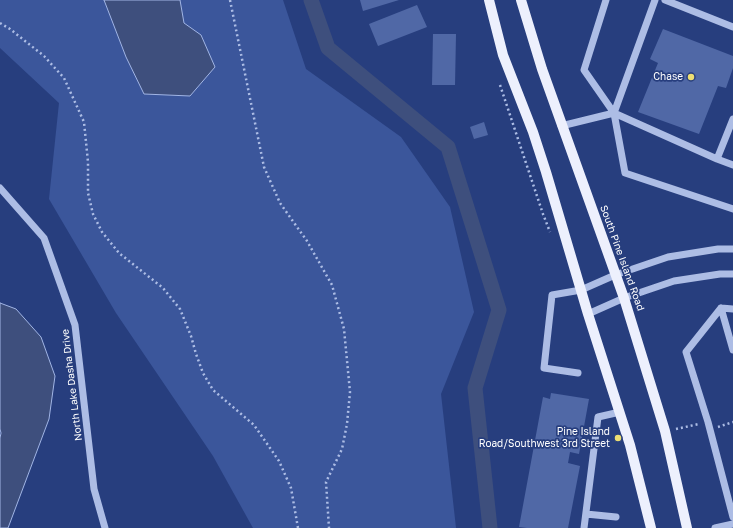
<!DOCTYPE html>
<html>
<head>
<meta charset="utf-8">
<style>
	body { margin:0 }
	canvas { display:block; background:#273e7e }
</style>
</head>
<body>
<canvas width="733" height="528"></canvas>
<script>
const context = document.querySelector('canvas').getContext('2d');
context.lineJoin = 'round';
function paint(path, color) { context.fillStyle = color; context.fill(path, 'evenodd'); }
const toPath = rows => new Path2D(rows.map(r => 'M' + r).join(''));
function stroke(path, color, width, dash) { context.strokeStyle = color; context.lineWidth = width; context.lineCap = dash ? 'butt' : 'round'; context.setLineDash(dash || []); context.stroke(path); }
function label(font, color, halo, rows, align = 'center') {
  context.font = font + ' "Golos Text",sans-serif'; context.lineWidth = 3.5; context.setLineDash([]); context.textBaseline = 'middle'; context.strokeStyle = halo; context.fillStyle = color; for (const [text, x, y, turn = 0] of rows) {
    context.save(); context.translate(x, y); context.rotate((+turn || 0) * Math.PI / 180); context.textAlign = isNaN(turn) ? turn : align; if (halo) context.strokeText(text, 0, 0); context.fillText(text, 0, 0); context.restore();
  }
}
paint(toPath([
	[0,0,283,0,306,69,401,137,450,207,474,312,441,394,456,528,253,528,213,456,116,313,49,199,59,103,0,48]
]), '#3b569b');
const water = toPath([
	[104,0,180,0,184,23,201,35,215,67,190,96,144,94,126,57,104,0],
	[0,303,16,309,41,337,55,376,49,419,8,528,0,528,0,438,1,433,0,429,0,303]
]);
paint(water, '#3e4f7d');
stroke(water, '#a1b5e5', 1);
stroke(toPath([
	[311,0,328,48,448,147,499,310,475,388,490,528]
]), '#3e4f7d', 15);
paint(toPath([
	[360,0,399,0,363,11],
	[417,5,427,27,378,46,369,24],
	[663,29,733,56,733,68,726,88,718,86,699,134,638,112,658,63,650,59],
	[433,34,456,34,455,85,432,85],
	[484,122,488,135,474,139,470,127],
	[551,393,589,399,579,454,570,452,568,463,580,466,568,528,527,528,519,527,543,397,550,399]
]), '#5068a6');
stroke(toPath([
	[230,0,264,167,280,203,307,241,332,285,344,329,350,392,347,424,342,449,326,482,329,528],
	[0,23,10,29,44,56,64,78,84,122,88,162,88,193,93,214,102,232,119,253,163,288,180,309,191,336,196,354,203,373,213,390,254,425,279,461,291,488,298,528],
	[500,85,543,214,550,232],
	[718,427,733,422],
	[676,429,699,424]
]), '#adbde5', 2.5, [2, 3]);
stroke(toPath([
	[606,0,584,70,614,113,717,159,733,119],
	[665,0,733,27],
	[614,113,625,173,733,209],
	[561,126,614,113,655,0],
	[717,159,733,165],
	[0,188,44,238,75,325,94,489,105,528],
	[721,308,686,352,708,422,733,517],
	[733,309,721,308,733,350],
	[588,314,624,298,674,281,720,274,733,274],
	[578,373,544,368,552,295,581,290,615,275,668,257,718,249,733,249],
	[586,514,616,517],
	[584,528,598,417,620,412],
	[715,528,733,524]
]), '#adbde5', 7);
stroke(toPath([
	[489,0,503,55,533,132,546,172,588,314,630,445,651,528],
	[521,0,542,69,624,298,665,431,687,528]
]), '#edf0fd', 10);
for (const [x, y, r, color] of [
	[691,77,4,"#edde73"],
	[618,438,4,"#edde73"]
]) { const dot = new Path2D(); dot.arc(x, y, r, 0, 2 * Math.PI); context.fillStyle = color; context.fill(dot); stroke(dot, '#273e7e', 1.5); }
label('10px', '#fff', '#273e7e', [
	["Chase",683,77],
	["Pine Island",610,432],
	["Road/Southwest 3rd Street",610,444]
], 'right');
label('10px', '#fff', '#273e7e', [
	["South Pine Island Road",622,258,70],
	["North Lake Dasha Drive",72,385,-97]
]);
</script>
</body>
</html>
